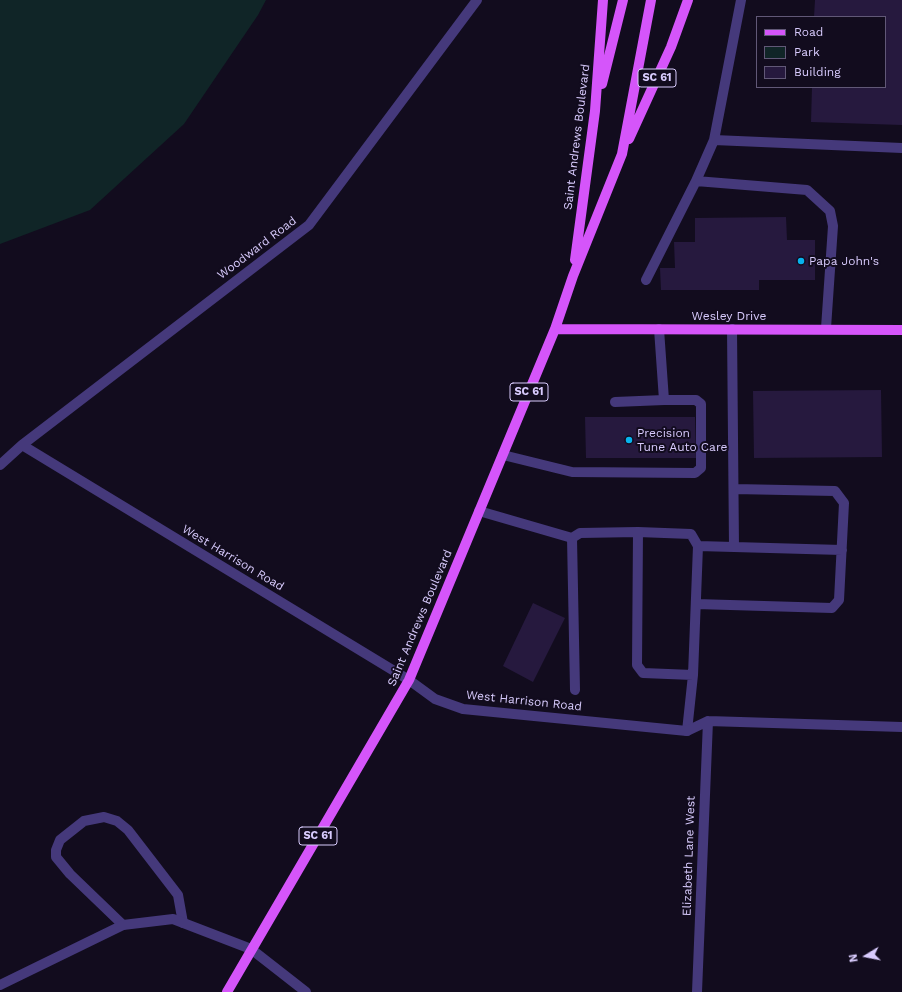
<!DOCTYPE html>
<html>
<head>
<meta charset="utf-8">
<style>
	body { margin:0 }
	#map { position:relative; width:902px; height:992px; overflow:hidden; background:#120c1e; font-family:"Work Sans",sans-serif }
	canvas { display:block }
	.legend { position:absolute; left:756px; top:16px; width:130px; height:72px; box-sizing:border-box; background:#120c1e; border:1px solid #615877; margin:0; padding:5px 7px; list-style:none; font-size:12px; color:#d8cbfd }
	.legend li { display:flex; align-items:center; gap:8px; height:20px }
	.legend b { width:20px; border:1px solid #615877 }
	.north { position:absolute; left:846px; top:936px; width:40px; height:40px; -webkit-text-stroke:3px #120c1e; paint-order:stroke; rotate:260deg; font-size:11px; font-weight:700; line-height:16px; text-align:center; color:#d8cbfd }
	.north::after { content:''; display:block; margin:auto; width:14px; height:18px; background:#d8cbfd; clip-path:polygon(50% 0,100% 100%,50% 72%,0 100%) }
</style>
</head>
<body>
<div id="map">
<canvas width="902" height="992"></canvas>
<ul class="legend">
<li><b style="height:5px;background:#d555fa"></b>Road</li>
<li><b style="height:11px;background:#102527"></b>Park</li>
<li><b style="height:11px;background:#26193e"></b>Building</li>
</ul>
<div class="north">N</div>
</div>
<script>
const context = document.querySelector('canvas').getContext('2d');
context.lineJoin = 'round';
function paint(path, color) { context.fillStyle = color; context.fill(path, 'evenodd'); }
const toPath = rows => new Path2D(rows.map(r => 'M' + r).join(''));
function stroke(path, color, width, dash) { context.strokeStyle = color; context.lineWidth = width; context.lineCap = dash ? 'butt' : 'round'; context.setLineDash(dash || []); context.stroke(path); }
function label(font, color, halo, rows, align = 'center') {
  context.font = font + ' "Work Sans",sans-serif'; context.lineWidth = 4; context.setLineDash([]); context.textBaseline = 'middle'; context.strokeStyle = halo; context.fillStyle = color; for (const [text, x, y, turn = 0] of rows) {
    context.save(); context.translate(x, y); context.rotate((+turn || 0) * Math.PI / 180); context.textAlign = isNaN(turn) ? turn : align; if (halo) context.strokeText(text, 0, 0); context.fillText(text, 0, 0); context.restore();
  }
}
paint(toPath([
	[0,0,266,0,258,15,184,124,90,210,0,244]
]), '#102527');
paint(toPath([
	[815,0,902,0,902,125,811,122,812,87,885,87,885,17,814,17],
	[786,217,787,240,815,240,815,280,759,280,759,290,661,290,660,268,675,268,674,242,695,242,695,218],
	[881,390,882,457,754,458,753,391],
	[585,417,695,417,696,458,586,458],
	[533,603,565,618,533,682,503,666]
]), '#26193e');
stroke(toPath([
	[741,0,714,140,902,148],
	[696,181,714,140],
	[646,280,696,181,807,190,830,211,833,226,826,328],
	[615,402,664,400],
	[503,455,572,472,695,473,701,468,701,404,696,400,664,400,659,329],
	[479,511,572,538],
	[638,532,691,534,698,546],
	[734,547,842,550],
	[696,604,832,608,839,600,844,503,835,491,734,489],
	[575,690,572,538,580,533,638,532,637,665,643,673,693,675],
	[687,731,693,675,698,546,734,547,732,329],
	[123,925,70,874,56,857,56,850,60,840,84,821,104,817,117,821,128,830,178,895,183,923]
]), '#45397b', 10);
stroke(toPath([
	[22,445,409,680,435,699,463,709,687,731,708,721,902,727],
	[0,465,22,445,309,225,477,0],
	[0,985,123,925,173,919,251,949,306,992],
	[697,992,708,721]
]), '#45397b', 10);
stroke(toPath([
	[602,84,623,0],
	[629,139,671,47,688,0],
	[575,260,595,111,603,0],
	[555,329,902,330],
	[227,992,409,680,555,329,573,276,622,154,651,0]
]), '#d555fa', 10);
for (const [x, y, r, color] of [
	[801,261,4,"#07b3ed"],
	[629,440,4,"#07b3ed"]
]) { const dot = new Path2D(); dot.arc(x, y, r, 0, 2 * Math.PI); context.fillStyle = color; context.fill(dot); stroke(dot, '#120c1e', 1.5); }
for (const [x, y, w] of [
	[657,78,38],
	[529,392,38],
	[318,836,38]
]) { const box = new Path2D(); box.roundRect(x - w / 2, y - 9, w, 18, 3); context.fillStyle = '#120c1e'; context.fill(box); stroke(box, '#d8cbfd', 1); }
label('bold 11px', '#d8cbfd', null, [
	["SC 61",657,78],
	["SC 61",529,392],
	["SC 61",318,836]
]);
label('12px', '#d8cbfd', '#120c1e', [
	["Saint Andrews Boulevard",577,137,-83],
	["Woodward Road",257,248,-37],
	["Wesley Drive",729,316],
	["West Harrison Road",233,558,31],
	["Saint Andrews Boulevard",420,618,-67],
	["West Harrison Road",524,701,6],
	["Elizabeth Lane West",689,856,-88]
]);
label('12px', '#d8cbfd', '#120c1e', [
	["Papa John's",809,261],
	["Precision",637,433],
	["Tune Auto Care",637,447]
], 'left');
</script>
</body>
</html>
